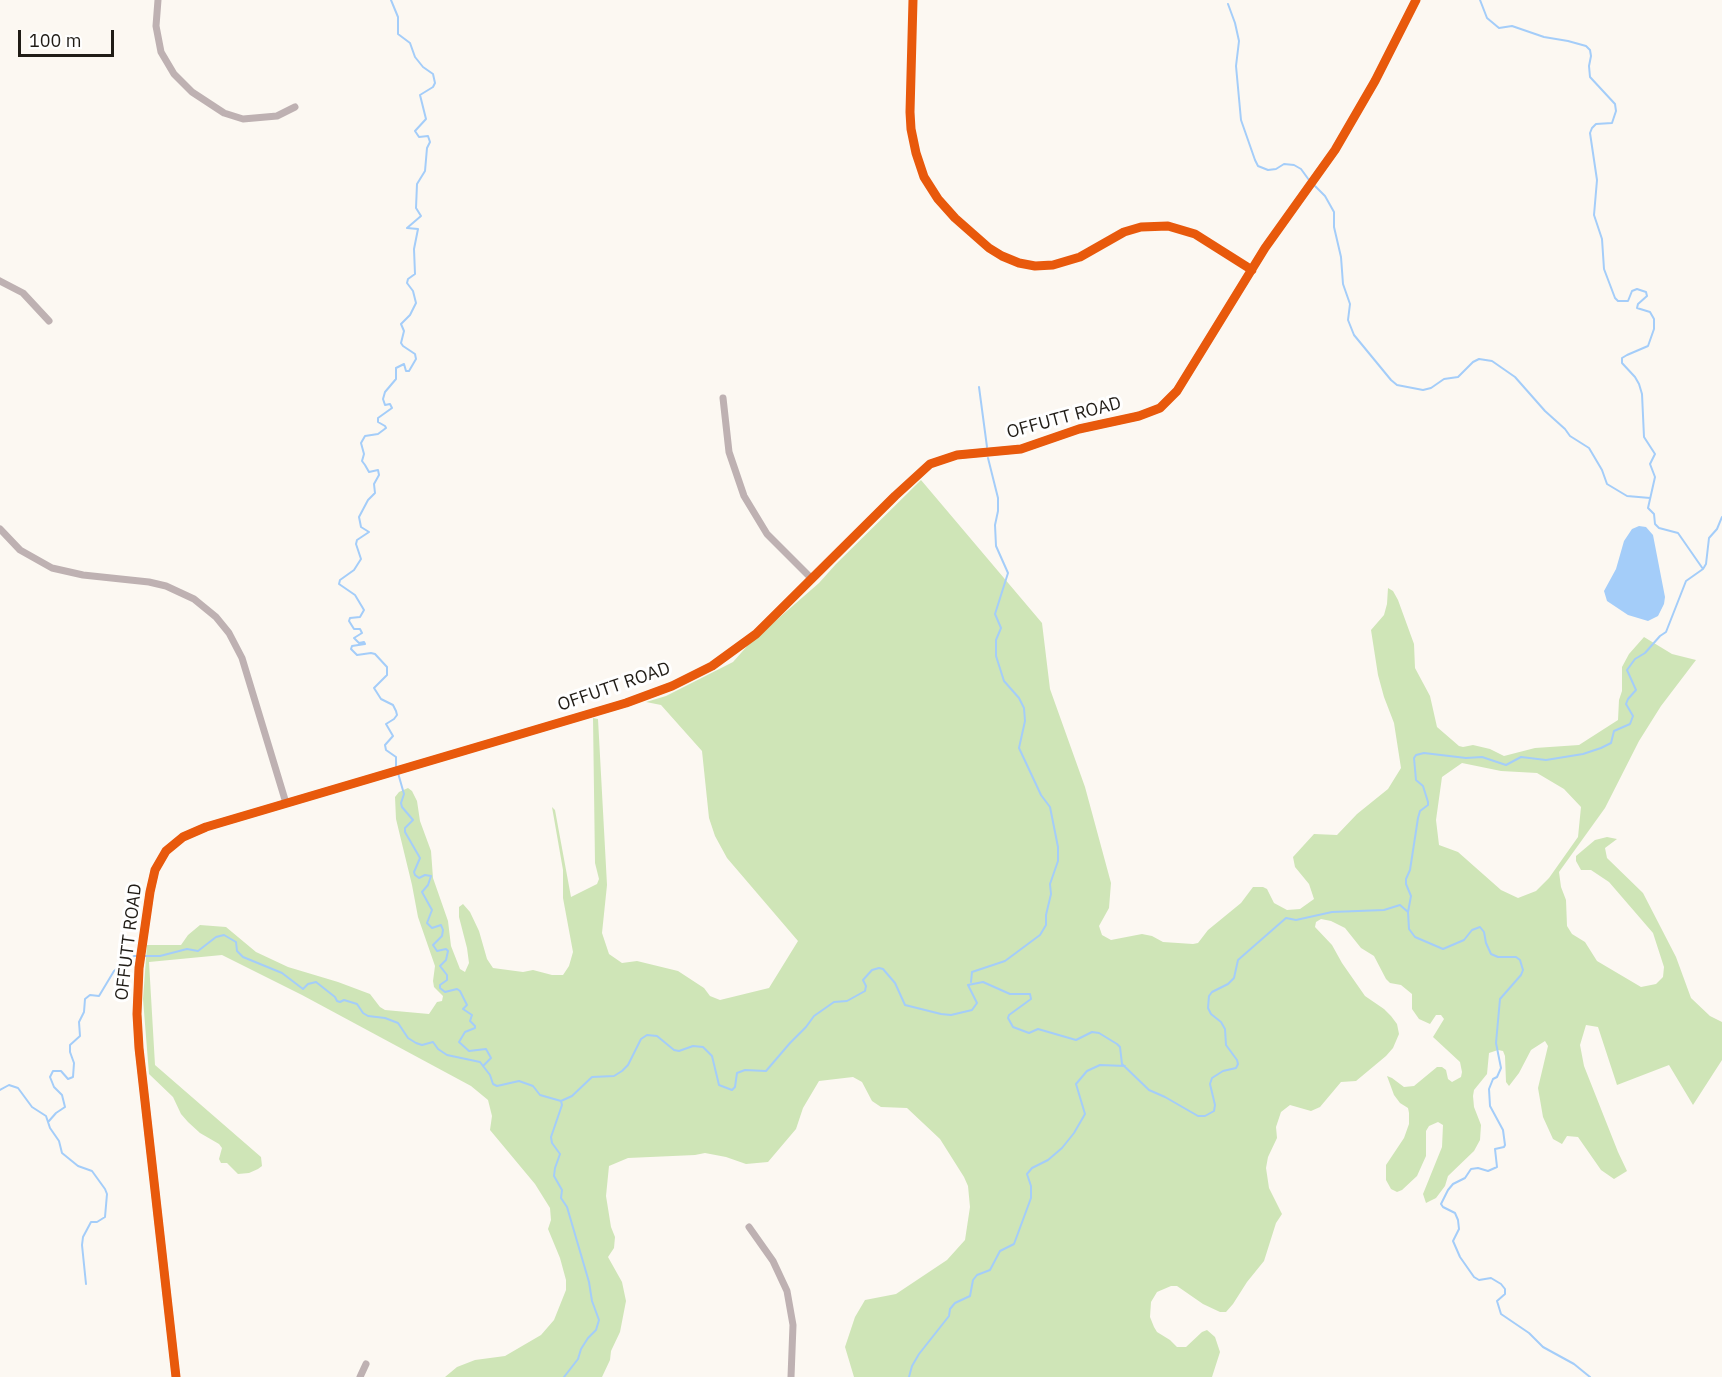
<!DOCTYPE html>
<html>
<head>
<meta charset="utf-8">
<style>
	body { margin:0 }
	#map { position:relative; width:1722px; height:1377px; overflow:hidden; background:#fcf8f2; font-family:"IBM Plex Sans",sans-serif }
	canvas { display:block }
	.scale { position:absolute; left:18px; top:30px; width:96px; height:27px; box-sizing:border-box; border:3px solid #201c16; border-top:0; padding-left:8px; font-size:18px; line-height:21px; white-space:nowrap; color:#201c16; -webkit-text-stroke:4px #fff; paint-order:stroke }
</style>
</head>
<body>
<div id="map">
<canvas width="1722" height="1377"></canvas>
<div class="scale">100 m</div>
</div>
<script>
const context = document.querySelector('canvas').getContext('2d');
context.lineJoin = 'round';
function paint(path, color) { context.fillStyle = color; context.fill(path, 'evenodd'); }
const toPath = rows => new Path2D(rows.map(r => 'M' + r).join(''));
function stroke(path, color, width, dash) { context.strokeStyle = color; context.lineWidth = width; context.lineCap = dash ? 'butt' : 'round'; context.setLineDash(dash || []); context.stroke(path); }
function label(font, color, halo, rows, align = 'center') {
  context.font = font + ' "IBM Plex Sans",sans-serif'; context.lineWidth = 6; context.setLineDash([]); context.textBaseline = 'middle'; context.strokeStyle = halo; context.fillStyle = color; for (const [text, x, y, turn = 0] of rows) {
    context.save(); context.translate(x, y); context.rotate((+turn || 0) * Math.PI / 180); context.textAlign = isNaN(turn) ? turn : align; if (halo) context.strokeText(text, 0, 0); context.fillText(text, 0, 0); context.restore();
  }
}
paint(toPath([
	[921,480,1042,623,1050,689,1085,787,1111,883,1109,908,1099,926,1102,935,1111,940,1142,934,1152,936,1163,942,1193,944,1198,943,1208,930,1241,903,1253,887,1263,887,1267,889,1274,903,1287,910,1300,909,1314,899,1309,884,1295,867,1293,857,1314,834,1337,835,1357,814,1388,789,1401,768,1394,723,1384,697,1378,675,1371,630,1384,615,1387,604,1388,588,1393,591,1398,600,1414,644,1415,668,1430,696,1437,727,1459,746,1463,747,1473,745,1490,749,1504,756,1535,748,1579,745,1618,720,1619,700,1622,691,1622,667,1629,654,1644,637,1672,654,1696,660,1661,706,1639,741,1605,808,1559,872,1561,887,1566,900,1567,926,1572,934,1585,942,1597,961,1641,987,1656,984,1663,977,1664,967,1653,933,1609,882,1591,870,1581,870,1576,861,1576,856,1595,840,1607,837,1617,839,1605,848,1607,858,1643,893,1676,957,1691,998,1710,1016,1722,1022,1722,1060,1693,1105,1669,1065,1617,1085,1598,1027,1586,1025,1580,1045,1584,1066,1618,1152,1627,1171,1614,1179,1601,1170,1578,1137,1567,1136,1562,1144,1553,1139,1543,1117,1538,1088,1548,1046,1545,1041,1531,1050,1519,1073,1509,1086,1506,1082,1505,1056,1503,1051,1498,1050,1489,1053,1487,1074,1474,1090,1473,1096,1474,1107,1481,1125,1480,1140,1474,1151,1448,1176,1445,1186,1436,1198,1426,1203,1423,1194,1442,1147,1443,1125,1438,1122,1429,1126,1426,1131,1426,1156,1417,1176,1402,1190,1397,1192,1391,1189,1386,1180,1386,1165,1404,1138,1409,1124,1409,1113,1408,1108,1400,1103,1394,1095,1387,1076,1392,1078,1404,1087,1414,1086,1437,1067,1442,1067,1446,1070,1448,1079,1452,1082,1461,1077,1462,1072,1460,1062,1433,1037,1444,1019,1441,1015,1436,1015,1430,1024,1419,1019,1412,1009,1412,994,1401,985,1390,983,1386,979,1374,956,1361,948,1345,928,1331,921,1321,919,1316,922,1315,927,1332,945,1342,963,1365,996,1384,1009,1391,1016,1397,1024,1399,1034,1393,1048,1386,1056,1356,1081,1341,1082,1320,1107,1311,1111,1290,1105,1281,1112,1276,1127,1277,1138,1268,1157,1266,1168,1269,1188,1282,1214,1276,1223,1264,1261,1247,1282,1233,1304,1226,1312,1220,1312,1203,1304,1177,1286,1171,1286,1157,1292,1151,1302,1150,1317,1154,1327,1157,1332,1170,1340,1177,1347,1186,1347,1202,1332,1207,1330,1215,1337,1220,1352,1212,1377,854,1377,845,1347,855,1317,865,1300,896,1294,947,1260,965,1240,970,1207,968,1186,964,1177,940,1139,907,1108,881,1107,872,1101,862,1082,853,1077,819,1081,803,1108,796,1129,768,1162,746,1164,726,1157,705,1153,695,1155,628,1158,609,1166,606,1196,611,1227,615,1237,614,1248,608,1257,622,1282,626,1301,620,1332,611,1351,610,1360,602,1377,445,1377,457,1367,475,1360,505,1356,541,1335,554,1320,566,1290,566,1280,560,1258,548,1229,551,1220,550,1208,535,1184,490,1130,492,1116,488,1100,471,1086,302,995,222,955,149,962,155,1065,261,1157,262,1166,258,1169,249,1173,238,1174,227,1163,221,1163,219,1159,222,1148,219,1144,200,1133,188,1122,181,1114,173,1097,149,1074,143,999,147,945,181,945,188,935,200,925,226,927,256,952,288,967,338,982,370,994,380,1007,385,1010,429,1014,437,1002,442,1001,443,996,434,987,433,981,435,966,418,917,412,885,396,819,395,797,399,792,408,788,412,791,417,801,420,821,431,851,433,878,448,921,451,946,460,969,465,972,469,963,467,948,459,917,459,907,463,904,470,912,479,931,487,959,493,968,523,972,533,970,552,975,563,975,569,966,573,952,563,898,563,870,552,807,555,810,571,897,597,884,599,879,595,863,593,718,598,719,607,885,602,933,609,954,622,963,637,961,678,971,704,988,710,996,720,1000,769,988,798,941,727,858,715,836,709,818,702,751,661,705,646,702,666,696,733,662,749,644,819,583,836,564],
	[1462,763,1501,771,1537,773,1564,789,1581,807,1578,837,1549,878,1536,891,1518,898,1501,890,1458,852,1439,845,1436,820,1442,777]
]), '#cfe5b7');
paint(toPath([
	[1639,526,1646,527,1653,535,1665,597,1664,604,1658,616,1648,621,1628,615,1607,601,1604,591,1616,569,1624,541,1632,529]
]), '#a4cdf9');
stroke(toPath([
	[391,0,398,17,398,34,410,43,415,57,423,67,433,74,435,83,433,87,420,95,426,119,415,131,419,137,428,136,430,142,427,148,425,171,417,184,416,208,421,216,407,228,418,229,414,249,415,274,408,279,407,283,413,291,416,303,410,315,401,324,404,331,401,343,403,346,415,354,416,359,409,371,406,371,404,364,396,368,396,379,385,392,383,399,385,405,390,404,392,408,378,418,378,422,385,426,386,428,378,434,365,436,361,443,364,454,362,461,365,465,369,472,378,470,379,475,374,484,375,493,368,500,359,517,361,527,369,532,357,540,356,544,361,559,354,570,340,580,339,584,355,595,364,610,360,617,350,618,349,621,354,629,360,629,362,633,354,638,359,643,364,642,365,644,352,646,351,649,357,655,371,653,375,654,387,667,387,675,374,688,381,699,393,705,396,711,397,715,394,719,386,724,393,736,385,745,386,750,396,757,396,768],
	[1480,0,1487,18,1499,28,1512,26,1544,37,1568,41,1586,46,1590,50,1591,56,1589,66,1590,77,1615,104,1616,111,1612,123,1596,124,1592,128,1590,133,1597,180,1594,215,1602,239,1604,269,1615,298,1618,301,1628,301,1632,291,1637,289,1646,292,1647,296,1638,304,1637,308,1650,312,1654,319,1654,329,1648,346,1627,355,1622,358,1622,363,1635,377,1639,384,1642,394,1644,437,1655,454,1650,464,1655,477,1648,508,1654,514,1655,524,1659,528,1678,533,1703,569],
	[1228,4,1235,23,1239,41,1236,66,1241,120,1255,160,1258,166,1268,170,1276,169,1284,164,1294,165,1301,169,1309,180],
	[1315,186,1325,196,1334,212,1334,227,1341,257,1343,284,1350,304,1348,320,1354,335,1391,380,1397,385,1423,390,1431,388,1444,379,1458,377,1473,362,1479,359,1492,361,1515,377,1545,411,1565,429,1570,436,1589,448,1602,470,1607,484,1627,496,1650,498],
	[979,387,987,447],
	[398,773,404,794,401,803,402,807,413,820,405,828,405,832,420,858,414,872,415,875,419,878,425,875,431,876,428,885,422,892,432,910,427,923,432,928,441,925,443,930,442,936,433,945,437,951,446,949,448,951,446,960,440,966,447,975,447,980,440,985,440,988,445,992,457,989,460,991,467,1005,463,1009,472,1015,470,1021,475,1026,475,1028,465,1032,459,1042,469,1051,486,1049,491,1058,483,1066],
	[144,956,160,956,187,949,198,951,216,937,224,935,236,942,237,951,243,957,282,973,303,989,308,984,316,982,335,997,337,1001,340,1002,344,1000,357,1004,363,1013,368,1016,385,1018,398,1023,408,1038,416,1043,422,1045,433,1042,438,1049,447,1055,480,1062,490,1075,493,1084,497,1086,519,1081,533,1086,540,1095,561,1101,572,1096,592,1077,614,1076,622,1071,628,1065,641,1039,647,1035,657,1036,674,1050,679,1051,693,1046,703,1047,712,1056,719,1085,732,1090,735,1087,737,1073,745,1070,766,1071,790,1043,806,1027,814,1016,834,1002,847,1001,865,991,866,986,863,980,872,970,879,968,883,969,895,983,905,1005,941,1014,951,1015,972,1010,977,1003,968,985,983,982,1010,994,1030,994,1031,999,1009,1015,1008,1018,1013,1027,1029,1033,1038,1029,1076,1040,1092,1032,1099,1033,1117,1044,1120,1047,1122,1064,1149,1090,1165,1097,1198,1116,1205,1116,1214,1111,1215,1105,1210,1084,1212,1078,1223,1071,1236,1068,1238,1064,1237,1060,1226,1045,1225,1029,1221,1022,1211,1014,1208,1008,1209,996,1212,992,1228,984,1234,978,1238,960,1286,918,1296,920,1332,912,1384,910,1400,905,1408,912],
	[971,982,972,972,1005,961,1040,935,1046,925,1046,915,1051,894,1050,884,1058,861,1058,847,1050,807,1041,795,1019,748,1025,721,1024,708,1019,698,1004,681,996,656,996,640,1001,628,995,614,1008,573,996,546,995,525,998,511,998,498,988,458],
	[0,1090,9,1085,18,1088,32,1107,46,1116,50,1128,59,1141,62,1153,78,1166,92,1171,105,1189,107,1194,105,1217,97,1222,91,1222,83,1237,82,1245,86,1284],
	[561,1101,562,1105,551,1137,552,1143,560,1154,555,1168,554,1176,562,1190,561,1198,567,1207,589,1282,592,1301,599,1320,596,1330,588,1338,581,1349,578,1359,564,1377],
	[49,1121,56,1113,65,1107,62,1095,54,1087,50,1077,53,1071,61,1071,68,1079,73,1077,74,1063,70,1052,70,1045,80,1036,79,1022,84,1012,85,999,90,995,99,996,114,971,134,956,138,956],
	[909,1377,912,1366,919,1354,949,1316,950,1309,955,1303,970,1296,973,1280,977,1275,990,1270,1000,1251,1014,1244,1031,1198,1031,1186,1027,1174,1032,1168,1048,1160,1062,1148,1074,1133,1085,1114,1076,1084,1087,1071,1100,1065,1125,1066],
	[1590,1377,1574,1364,1543,1347,1529,1333,1501,1314,1497,1301,1505,1294,1505,1289,1501,1284,1491,1278,1479,1280,1474,1277,1460,1257,1453,1241,1459,1229,1458,1220,1455,1213,1443,1207,1441,1204,1448,1190,1453,1184,1465,1178,1471,1169,1478,1168,1488,1171,1497,1167,1495,1149,1504,1147,1505,1145,1503,1130,1490,1106,1489,1089,1493,1079,1497,1077,1501,1068,1496,1043,1500,999,1521,975,1523,970,1520,960,1516,957,1498,957,1491,954,1486,943,1484,932,1480,927,1472,930,1464,940,1443,949,1415,937,1409,929,1408,912,1411,896,1406,884,1406,879,1410,870,1418,818,1420,811,1428,805,1428,802,1423,786,1416,780,1414,758,1416,755,1424,753,1466,758,1482,757,1506,765,1521,757,1546,760,1583,754,1601,748,1611,743,1614,731,1630,724,1633,716,1626,704,1628,699,1636,690,1627,670,1635,659,1645,653,1660,636,1666,632,1686,581,1703,569,1706,564,1709,538,1717,529,1722,517]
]), '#a4cdf9', 2);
stroke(toPath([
	[158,0,156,26,161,52,174,74,192,92,224,113,243,119,277,116,295,107],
	[913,0,910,112,911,129,916,153,924,177,938,199,955,218,989,248,1002,256,1019,263,1035,266,1053,265,1080,257,1124,232,1141,227,1168,226,1195,234,1252,270],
	[0,281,23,293,49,321],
	[723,398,729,452,744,496,767,534,812,579],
	[0,529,20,550,52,568,83,575,149,582,166,586,194,599,216,617,229,633,242,658,286,803],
	[749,1227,773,1261,787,1291,793,1325,791,1377],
	[360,1377,366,1364]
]), '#beb1b2', 7);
stroke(toPath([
	[176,1377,139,1048,137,1014,139,968,150,892,155,870,166,851,183,837,206,827,626,703,672,686,712,666,756,634,895,496,930,464,957,455,1021,449,1079,429,1139,416,1160,408,1177,391,1265,248,1335,150,1375,81,1416,0]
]), '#beb1b2', 8);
stroke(toPath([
	[913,0,910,112,911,129,916,153,924,177,938,199,955,218,989,248,1002,256,1019,263,1035,266,1053,265,1080,257,1124,232,1141,227,1168,226,1195,234,1252,270],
	[176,1377,139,1048,137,1014,139,968,150,892,155,870,166,851,183,837,206,827,626,703,672,686,712,666,756,634,895,496,930,464,957,455,1021,449,1079,429,1139,416,1160,408,1177,391,1265,248,1335,150,1375,81,1416,0]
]), '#e8590c', 9);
label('18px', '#201c16', '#fff', [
	["OFFUTT ROAD",1064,418,-15],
	["OFFUTT ROAD",614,687,-19],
	["OFFUTT ROAD",129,942,-83]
]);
</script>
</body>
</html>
